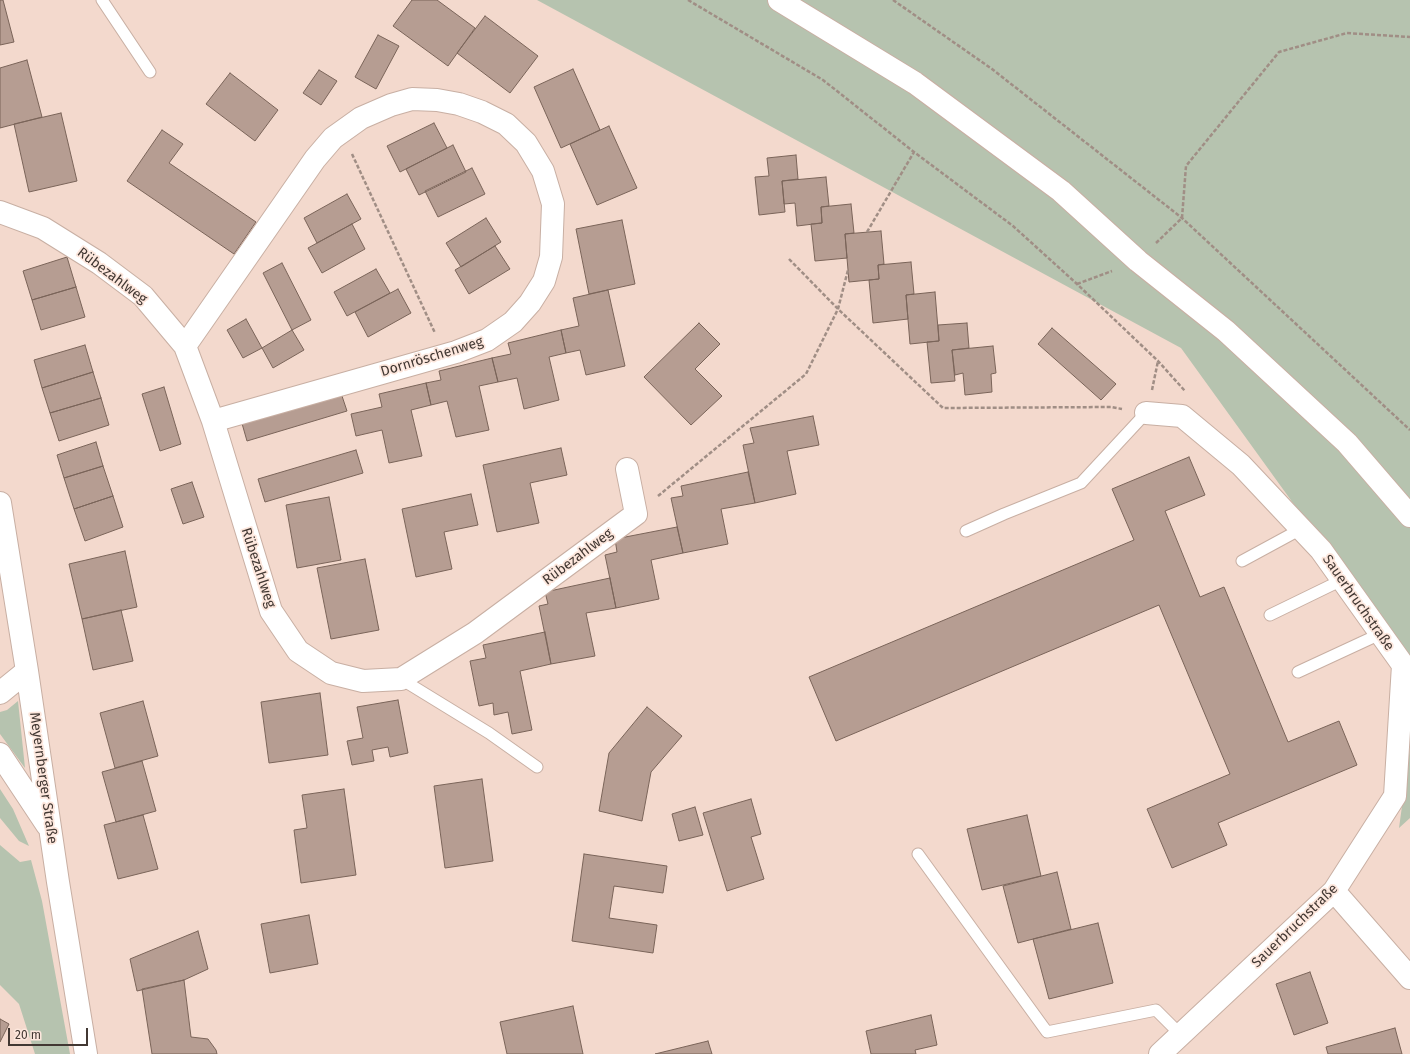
<!DOCTYPE html>
<html>
<head>
<meta charset="utf-8">
<style>
	body { margin:0 }
	#map { position:relative; width:1410px; height:1054px; overflow:hidden; background:#f3d9cd; font-family:"Fira Sans",sans-serif }
	canvas { display:block }
	.scale { position:absolute; left:8px; top:1028px; width:80px; height:18px; box-sizing:border-box; border:2px solid #423833; border-top:0; padding-left:5px; font-size:12px; line-height:14px; white-space:nowrap; color:#423833; -webkit-text-stroke:3px #fde7dd; paint-order:stroke }
</style>
</head>
<body>
<div id="map">
<canvas width="1410" height="1054"></canvas>
<div class="scale">20 m</div>
</div>
<script>
const context = document.querySelector('canvas').getContext('2d');
context.lineJoin = 'round';
function paint(path, color) { context.fillStyle = color; context.fill(path, 'evenodd'); }
const toPath = rows => new Path2D(rows.map(r => 'M' + r).join(''));
function stroke(path, color, width, dash) { context.strokeStyle = color; context.lineWidth = width; context.lineCap = dash ? 'butt' : 'round'; context.setLineDash(dash || []); context.stroke(path); }
function label(font, color, halo, rows, align = 'center') {
  context.font = font + ' "Fira Sans",sans-serif'; context.lineWidth = 3.5; context.setLineDash([]); context.textBaseline = 'middle'; context.strokeStyle = halo; context.fillStyle = color; for (const [text, x, y, turn = 0] of rows) {
    context.save(); context.translate(x, y); context.rotate((+turn || 0) * Math.PI / 180); context.textAlign = isNaN(turn) ? turn : align; if (halo) context.strokeText(text, 0, 0); context.fillText(text, 0, 0); context.restore();
  }
}
paint(toPath([
	[537,0,1410,0,1410,665,1181,348],
	[18,701,25,768,0,734,0,712,7,710],
	[1410,748,1410,818,1399,828],
	[0,789,13,809,29,846,19,841,0,818],
	[0,845,20,862,31,860,42,901,70,1054,35,1054,19,1004,0,985]
]), '#b6c3af');
const building = toPath([
	[0,0,3,0,14,42,0,45,0,0],
	[412,0,437,0,475,28,448,66,393,26,412,0],
	[485,16,538,56,510,93,457,53,485,16],
	[378,35,399,46,376,89,355,77,378,35],
	[27,60,42,117,0,128,0,68,27,60],
	[573,69,600,130,561,148,534,87,573,69],
	[319,70,337,81,321,105,303,93,319,70],
	[230,73,278,110,255,141,206,104,230,73],
	[61,113,77,181,29,192,14,124,61,113],
	[434,123,447,148,400,172,387,146,434,123],
	[609,126,637,188,597,205,570,144,609,126],
	[162,130,183,144,169,163,256,222,234,254,127,181,162,130],
	[453,145,466,172,419,195,406,169,453,145],
	[796,155,798,179,782,181,785,212,759,215,755,177,769,176,767,158,796,155],
	[472,168,485,194,438,217,425,191,472,168],
	[826,177,829,206,821,207,822,223,797,226,795,203,784,204,782,181,826,177],
	[347,194,361,219,317,243,304,218,347,194],
	[851,204,854,233,845,234,847,258,815,261,811,224,822,223,821,207,851,204],
	[486,218,501,242,461,267,446,243,486,218],
	[622,220,635,284,589,294,576,229,622,220],
	[352,224,365,249,322,273,308,248,352,224],
	[881,231,884,264,878,265,879,279,849,282,845,234,881,231],
	[495,246,510,269,469,294,455,270,495,246],
	[67,257,76,287,32,300,23,271,67,257],
	[911,262,914,294,906,295,908,319,873,323,869,280,879,279,878,265,911,262],
	[282,263,311,320,292,330,263,273,282,263],
	[376,269,390,293,347,316,334,292,376,269],
	[76,287,85,317,41,330,32,300,76,287],
	[398,289,411,313,368,337,355,312,398,289],
	[608,290,625,366,586,375,580,350,566,353,561,330,579,326,573,298,608,290],
	[935,292,939,341,910,344,906,295,935,292],
	[246,319,262,348,243,358,227,330,246,319],
	[699,323,720,344,695,369,722,396,691,425,644,377,699,323],
	[967,323,969,348,952,350,955,381,931,383,927,342,939,341,938,325,967,323],
	[1052,328,1116,384,1101,400,1038,344,1052,328],
	[292,330,304,350,273,368,262,348,292,330],
	[561,330,566,353,549,357,559,400,524,409,517,378,498,382,492,358,511,354,508,343,561,330],
	[85,345,93,372,42,388,34,360,85,345],
	[993,346,996,373,991,374,992,392,965,395,963,373,955,375,952,350,993,346],
	[492,358,498,382,479,386,489,430,456,437,447,401,431,405,426,383,441,380,439,371,492,358],
	[93,372,101,398,50,413,42,388,93,372],
	[426,383,431,405,411,410,422,456,389,463,382,430,356,436,351,414,382,407,379,394,426,383],
	[164,387,181,444,160,451,142,394,164,387],
	[340,390,347,411,247,441,241,420,340,390],
	[101,398,109,425,59,441,50,413,101,398],
	[813,416,819,445,787,451,796,494,755,503,743,445,754,443,750,428,813,416],
	[96,442,103,466,64,478,57,455,96,442],
	[561,448,567,475,530,483,539,523,497,532,483,465,561,448],
	[356,450,363,473,265,502,258,479,356,450],
	[1189,457,1205,495,1165,511,1200,597,1224,587,1288,742,1339,721,1357,765,1218,823,1227,845,1172,868,1147,809,1230,774,1159,605,836,741,809,677,1134,540,1112,489,1189,457],
	[103,466,113,496,74,509,64,478,103,466],
	[748,472,755,503,721,509,728,544,683,553,671,498,683,496,681,486,748,472],
	[192,482,204,517,183,524,171,489,192,482],
	[471,494,478,525,444,532,452,569,416,577,402,509,471,494],
	[113,496,123,527,85,541,74,509,113,496],
	[329,497,341,560,297,568,286,505,329,497],
	[677,527,683,553,651,560,659,599,616,608,605,555,617,552,615,539,677,527],
	[125,551,137,607,82,619,69,564,125,551],
	[365,559,379,630,331,639,317,568,365,559],
	[610,578,616,608,586,613,595,656,551,664,539,606,548,604,545,592,610,578],
	[121,610,133,661,93,670,82,619,121,610],
	[545,632,551,664,520,671,532,730,512,734,508,712,494,715,493,703,479,706,470,661,486,658,483,645,545,632],
	[320,693,328,755,269,763,261,702,320,693],
	[398,700,408,753,390,757,388,747,372,750,374,761,352,765,347,741,363,738,357,707,398,700],
	[143,701,158,756,115,768,100,713,143,701],
	[647,707,682,736,651,772,642,821,599,811,609,753,647,707],
	[142,761,156,811,116,822,102,772,142,761],
	[482,779,493,861,445,868,434,786,482,779],
	[344,789,356,875,301,883,294,830,307,828,302,795,344,789],
	[751,799,761,834,751,837,764,879,727,891,703,813,751,799],
	[695,807,703,835,679,841,672,814,695,807],
	[143,815,158,869,118,879,104,825,143,815],
	[1027,815,1041,876,982,890,967,829,1027,815],
	[584,854,667,866,663,893,614,886,609,918,657,925,653,953,572,941,584,854],
	[1057,872,1071,929,1018,943,1003,886,1057,872],
	[309,915,318,964,270,973,261,924,309,915],
	[1098,923,1113,983,1049,999,1033,939,1098,923],
	[198,931,208,969,184,980,137,991,130,959,198,931],
	[1310,972,1328,1023,1294,1035,1276,984,1310,972],
	[184,980,191,1037,208,1039,216,1050,217,1054,152,1054,142,989,184,980],
	[573,1006,583,1054,507,1054,500,1022,573,1006],
	[931,1015,937,1045,915,1050,916,1054,871,1054,866,1031,931,1015],
	[0,1019,9,1024,0,1042,0,1019],
	[1395,1028,1402,1054,1328,1054,1326,1047,1395,1028],
	[708,1041,712,1054,655,1054,708,1041]
]);
paint(building, '#b69d92');
stroke(building, '#7a6459', 1);
const lane = toPath([
	[102,0,150,72],
	[966,531,1004,514,1081,483,1146,413],
	[1242,561,1301,529],
	[1270,615,1342,580],
	[1298,672,1380,634],
	[401,679,489,733,537,767],
	[918,854,1047,1032,1156,1010,1181,1035]
]);
const street = toPath([
	[0,212,43,228,99,263,143,296,185,346,213,421,271,611,298,651,331,673,363,681,401,679,475,633,636,514,627,469],
	[185,346,315,159,333,138,361,118,391,105,412,99,437,100,459,104,482,112,506,124,526,143,543,171,553,204,551,257,544,281,530,303,513,322,487,340,456,352,213,421],
	[1146,413,1182,416,1241,465,1321,550,1403,665,1395,796,1334,891,1160,1054],
	[1334,891,1410,978]
]);
const secondary = toPath([
	[0,503,27,671,58,882,86,1054],
	[0,693,27,671],
	[0,754,47,825]
]);
const primary = toPath([
	[779,0,915,83,1061,191,1138,261,1226,331,1347,443,1410,516]
]);
stroke(lane, '#c8afa3', 13);
stroke(street, '#c8afa3', 24);
stroke(secondary, '#c8afa3', 24);
stroke(primary, '#c8afa3', 24);
stroke(toPath([
	[688,0,823,80,914,152,1013,226,1077,284,1158,361,1185,391],
	[893,0,992,69,1182,218,1410,430],
	[352,154,435,333],
	[867,232,914,152],
	[1156,243,1182,218,1186,166,1279,52,1347,33,1410,37],
	[789,259,838,309,943,408,1111,407,1122,409],
	[1077,284,1112,271],
	[1152,390,1158,361],
	[658,496,806,374,838,309,848,270]
]), '#a08e85', 2.5, [4, 2]);
stroke(lane, '#fff', 11);
stroke(street, '#fff', 22);
stroke(secondary, '#fff', 22);
stroke(primary, '#fff', 22);
label('14px', '#423833', '#fde7dd', [
	["Rübezahlweg",112,276,37],
	["Dornröschenweg",432,357,-17],
	["Rübezahlweg",578,557,-37],
	["Rübezahlweg",258,568,72],
	["Sauerbruchstraße",1358,603,55],
	["Meyernberger Straße",43,778,82],
	["Sauerbruchstraße",1295,926,-44]
]);
</script>
</body>
</html>
